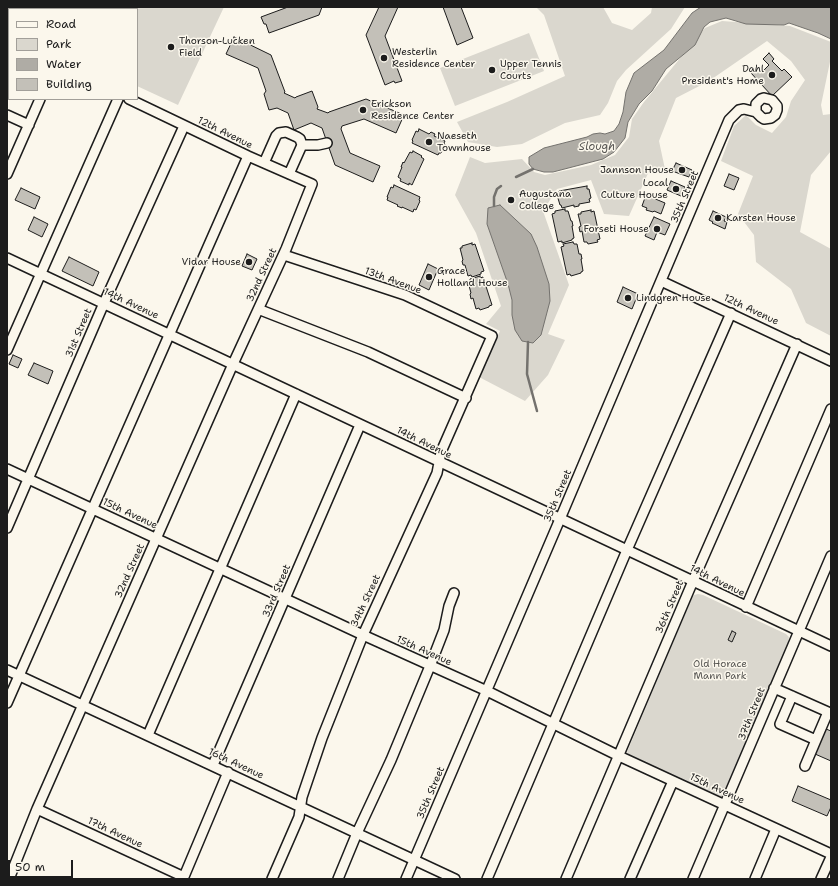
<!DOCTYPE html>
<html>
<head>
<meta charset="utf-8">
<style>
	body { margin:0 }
	#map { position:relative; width:838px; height:886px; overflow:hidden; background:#fbf7ec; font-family:"Shantell Sans",sans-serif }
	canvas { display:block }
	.frame { position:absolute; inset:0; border:8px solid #1c1c1c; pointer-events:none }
	.legend { position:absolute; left:8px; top:8px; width:130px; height:92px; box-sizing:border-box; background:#fbf7ec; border:1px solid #a29f99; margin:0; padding:5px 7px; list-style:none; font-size:12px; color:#1c1c1c }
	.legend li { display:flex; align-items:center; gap:8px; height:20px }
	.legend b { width:20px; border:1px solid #a29f99 }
	.scale { position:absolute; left:8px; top:860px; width:65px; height:18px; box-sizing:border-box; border:2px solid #1c1c1c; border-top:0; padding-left:5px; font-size:12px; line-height:14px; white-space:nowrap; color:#1c1c1c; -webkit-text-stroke:3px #fbf7ec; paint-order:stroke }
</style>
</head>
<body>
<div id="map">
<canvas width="838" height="886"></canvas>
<div class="frame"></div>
<ul class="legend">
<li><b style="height:5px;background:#fbf7ec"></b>Road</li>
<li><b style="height:11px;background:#dad7ce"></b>Park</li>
<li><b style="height:11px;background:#afaca5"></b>Water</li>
<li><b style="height:11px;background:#c3c0b8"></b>Building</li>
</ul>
<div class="scale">50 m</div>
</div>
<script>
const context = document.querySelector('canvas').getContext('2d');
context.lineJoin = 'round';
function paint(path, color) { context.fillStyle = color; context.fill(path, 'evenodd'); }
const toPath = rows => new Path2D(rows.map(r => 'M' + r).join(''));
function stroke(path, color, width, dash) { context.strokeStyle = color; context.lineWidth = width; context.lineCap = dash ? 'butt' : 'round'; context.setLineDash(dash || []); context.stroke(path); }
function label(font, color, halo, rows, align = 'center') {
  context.font = font + ' "Shantell Sans",sans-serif'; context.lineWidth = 3; context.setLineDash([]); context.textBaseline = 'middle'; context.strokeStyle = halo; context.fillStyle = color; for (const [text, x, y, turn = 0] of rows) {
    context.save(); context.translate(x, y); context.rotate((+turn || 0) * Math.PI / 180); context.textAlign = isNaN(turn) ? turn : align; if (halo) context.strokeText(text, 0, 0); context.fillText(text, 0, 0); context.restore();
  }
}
paint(toPath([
	[126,7,224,7,178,105,137,86,137,9,125,9],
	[536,7,603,7,612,23,632,30,651,13,652,7,685,7,671,29,626,70,617,81,608,103,600,115,565,123,522,144,497,147,468,142,457,122,507,102,565,76,544,15],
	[722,21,790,26,831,42,831,57,821,105,823,115,831,114,831,151,811,175,800,232,831,249,831,336,806,323,791,289,756,262,754,235,738,214,753,176,721,161,734,126,746,115,756,125,772,133,786,117,791,101,805,80,791,61,767,41,709,81,676,98,659,141,666,174,649,171,629,216,604,214,591,180,557,189,543,211,569,285,548,334,565,340,548,375,525,401,479,377,500,331,486,324,501,306,476,233,455,195,470,157,485,163,522,159,534,172,545,175,591,165,615,155,629,137,632,119,644,102,705,28],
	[529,33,544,71,455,106,440,68],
	[698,594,703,595,786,634,789,637,787,648,725,793,722,796,719,797,629,755,627,752,692,598,694,595]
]), '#dad7ce');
const water = toPath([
	[701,7,831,7,831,39,818,33,789,23,784,25,746,24,726,18,710,22,704,27,695,45,666,69,652,91,639,104,628,122,625,138,614,152,603,159,553,172,544,172,533,169,529,164,529,157,544,148,587,137,593,134,600,133,605,134,614,131,619,124,623,112,626,92,634,73,664,50,692,13,701,7],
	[500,205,531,234,537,247,549,284,550,301,541,335,533,343,522,341,515,330,512,315,512,300,508,284,487,224,488,208,500,205]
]);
paint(water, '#afaca5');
stroke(water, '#74726e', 1);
stroke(toPath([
	[516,177,533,169],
	[494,206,494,197,497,189,501,186],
	[528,342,527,374,537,411]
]), '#74726e', 2.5);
const building = toPath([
	[288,7,322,7,319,15,269,33,266,24,264,24,261,17,288,7],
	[379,7,398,7,385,36,402,81,395,83,394,81,385,85,366,35,379,7],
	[443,7,461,7,473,38,457,45,443,7],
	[234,37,271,55,285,92,284,93,295,98,296,97,312,91,318,107,317,109,328,113,329,112,366,99,404,115,396,133,364,119,342,126,341,129,350,153,380,166,373,182,335,165,322,128,311,123,294,130,288,113,277,108,269,110,264,94,266,91,258,68,226,54,234,37],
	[769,53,774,59,772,61,782,71,784,69,792,77,772,96,751,73,759,66,763,71,769,65,763,59,769,53],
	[419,129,429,134,431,132,435,134,434,136,445,141,444,143,445,144,441,153,439,153,438,155,412,143,413,141,412,140,416,131,418,132,419,129],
	[413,151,422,156,421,157,424,159,412,185,409,183,409,185,400,181,401,179,398,177,402,167,401,167,403,162,404,163,410,152,412,153,413,151],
	[676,163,692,170,689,177,672,171,676,163],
	[729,174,739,178,734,190,724,186,729,174],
	[671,181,685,187,681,196,667,190,671,181],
	[394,185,420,197,419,200,420,201,416,210,414,209,413,212,402,207,402,208,397,206,398,205,387,200,388,197,387,197,391,187,393,188,394,185],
	[587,186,587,189,589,189,591,198,589,199,590,202,579,204,579,206,574,207,574,205,562,208,561,205,560,205,557,195,559,195,559,191,587,186],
	[21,188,40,197,35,209,15,200,21,188],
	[646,195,665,203,661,214,654,211,653,212,646,210,647,208,642,206,646,195],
	[565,209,565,211,568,211,571,221,572,221,573,226,572,226,574,238,572,239,572,240,562,243,562,241,558,242,552,214,555,213,555,211,565,209],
	[591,210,591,212,594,211,600,239,597,240,598,242,588,244,587,242,584,242,582,231,580,232,579,227,581,226,578,214,581,214,581,212,591,210],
	[713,211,726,217,724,221,727,222,725,229,712,223,713,222,709,220,713,211],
	[34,217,48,224,42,237,28,230,34,217],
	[654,217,670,224,665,235,657,232,654,240,645,236,654,217],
	[573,242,574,244,577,244,579,254,581,254,582,259,581,259,583,271,581,272,581,273,571,276,570,274,567,275,561,247,564,246,563,244,573,242],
	[472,243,472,245,475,244,484,271,481,272,481,274,472,277,471,275,468,276,465,265,463,265,462,261,463,260,460,248,462,248,462,246,472,243],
	[247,254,257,259,252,270,242,266,247,254],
	[69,257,99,272,93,286,62,271,69,257],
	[428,264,438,269,429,290,419,285,428,264],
	[480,276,480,278,483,277,492,305,489,306,489,307,480,310,479,308,476,309,473,298,471,299,470,294,471,293,468,282,470,281,470,279,480,276],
	[623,287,638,294,632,309,617,302,623,287],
	[13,355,22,359,18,368,9,364,13,355],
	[34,363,53,371,48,384,28,375,34,363],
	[732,631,736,633,732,642,728,640,732,631],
	[826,729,831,731,831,761,815,754,826,729],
	[798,786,831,800,831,807,827,816,792,801,798,786]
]);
paint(building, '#c3c0b8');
stroke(building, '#1c1c1c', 1);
const minor = toPath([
	[7,8,8,7],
	[80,9,80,7],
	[7,115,29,125],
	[302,145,318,145,327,143],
	[264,163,276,136,279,133,286,132,297,137,300,139,302,145,289,174],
	[7,174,40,99],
	[7,258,831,646],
	[661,281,831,361],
	[263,311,368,352,466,398],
	[7,350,118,99],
	[7,469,363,635,487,691,619,756,831,854],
	[7,528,104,303,184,126],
	[746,607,831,409],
	[7,670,455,879],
	[774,688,828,712,816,740,780,724,792,696],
	[7,703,248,156],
	[148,735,296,394],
	[213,765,360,425],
	[805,766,816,740],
	[37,809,184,877],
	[9,879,37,809,233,364,286,249,312,184,248,156,129,99],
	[183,879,228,772],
	[272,879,299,817,302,797,322,738,363,635,437,473,441,452,492,336,405,295,284,255],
	[338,879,357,833,391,760,430,666,444,630,449,606,454,593],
	[406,879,560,519,729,120,739,110,744,109,756,112,761,117,764,119,771,118,775,115,777,110,777,106,772,100,764,98,761,99,756,104,756,112],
	[487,879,627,550,731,313],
	[566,879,693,581,797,344],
	[630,879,673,781],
	[693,879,831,556],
	[755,879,776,829],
	[821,879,831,857]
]);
stroke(minor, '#1c1c1c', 12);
stroke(minor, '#fbf7ec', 9);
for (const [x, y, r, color] of [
	[171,47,4,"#1c1c1c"],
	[384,58,4,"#1c1c1c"],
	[492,70,4,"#1c1c1c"],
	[772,75,4,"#1c1c1c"],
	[363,110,4,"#1c1c1c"],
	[429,142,4,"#1c1c1c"],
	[682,170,4,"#1c1c1c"],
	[676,189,4,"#1c1c1c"],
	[511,200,4,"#1c1c1c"],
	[718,218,4,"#1c1c1c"],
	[657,229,4,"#1c1c1c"],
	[249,262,4,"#1c1c1c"],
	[429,277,4,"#1c1c1c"],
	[628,298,4,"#1c1c1c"]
]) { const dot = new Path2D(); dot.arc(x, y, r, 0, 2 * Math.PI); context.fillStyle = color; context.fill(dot); stroke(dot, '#fbf7ec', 1.5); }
label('10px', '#1c1c1c', '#fbf7ec', [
	["Thorson-Lucken",179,41],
	["Field",179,53],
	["Westerlin",392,52],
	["Residence Center",392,64],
	["Upper Tennis",500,64],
	["Courts",500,76],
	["Dahl",764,69,"right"],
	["President's Home",764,81,"right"],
	["Erickson",371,104],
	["Residence Center",371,116],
	["Naeseth",437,136],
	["Townhouse",437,148],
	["Jannson House",674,170,"right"],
	["Local",668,183,"right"],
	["Culture House",668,195,"right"],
	["Augustana",519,194],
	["College",519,206],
	["Karsten House",726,218],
	["Forseti House",649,229,"right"],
	["Vidar House",241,262,"right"],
	["Grace",437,271],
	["Holland House",437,283],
	["Lindgren House",636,298]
], 'left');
label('10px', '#1c1c1c', '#fbf7ec', [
	["12th Avenue",225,133,26],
	["35th Street",685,197,-67],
	["32nd Street",262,275,-65],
	["13th Avenue",393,281,20],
	["14th Avenue",131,304,25],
	["12th Avenue",751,310,25],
	["31st Street",79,333,-67],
	["14th Avenue",424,443,26],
	["35th Street",558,496,-67],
	["15th Avenue",130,514,25],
	["32nd Street",130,571,-66],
	["14th Avenue",717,581,26],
	["33rd Street",277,591,-67],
	["34th Street",366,601,-65],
	["36th Street",670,607,-67],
	["15th Avenue",424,651,24],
	["37th Street",752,714,-68],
	["16th Avenue",236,764,25],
	["15th Avenue",717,789,25],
	["35th Street",431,793,-67],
	["17th Avenue",115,833,25]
]);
label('10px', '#555451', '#fbf7ec', [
	["Old Horace",720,664],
	["Mann Park",720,676]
]);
label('italic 11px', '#575653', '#fbf7ec', [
	["Slough",597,147]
]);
</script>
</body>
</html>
